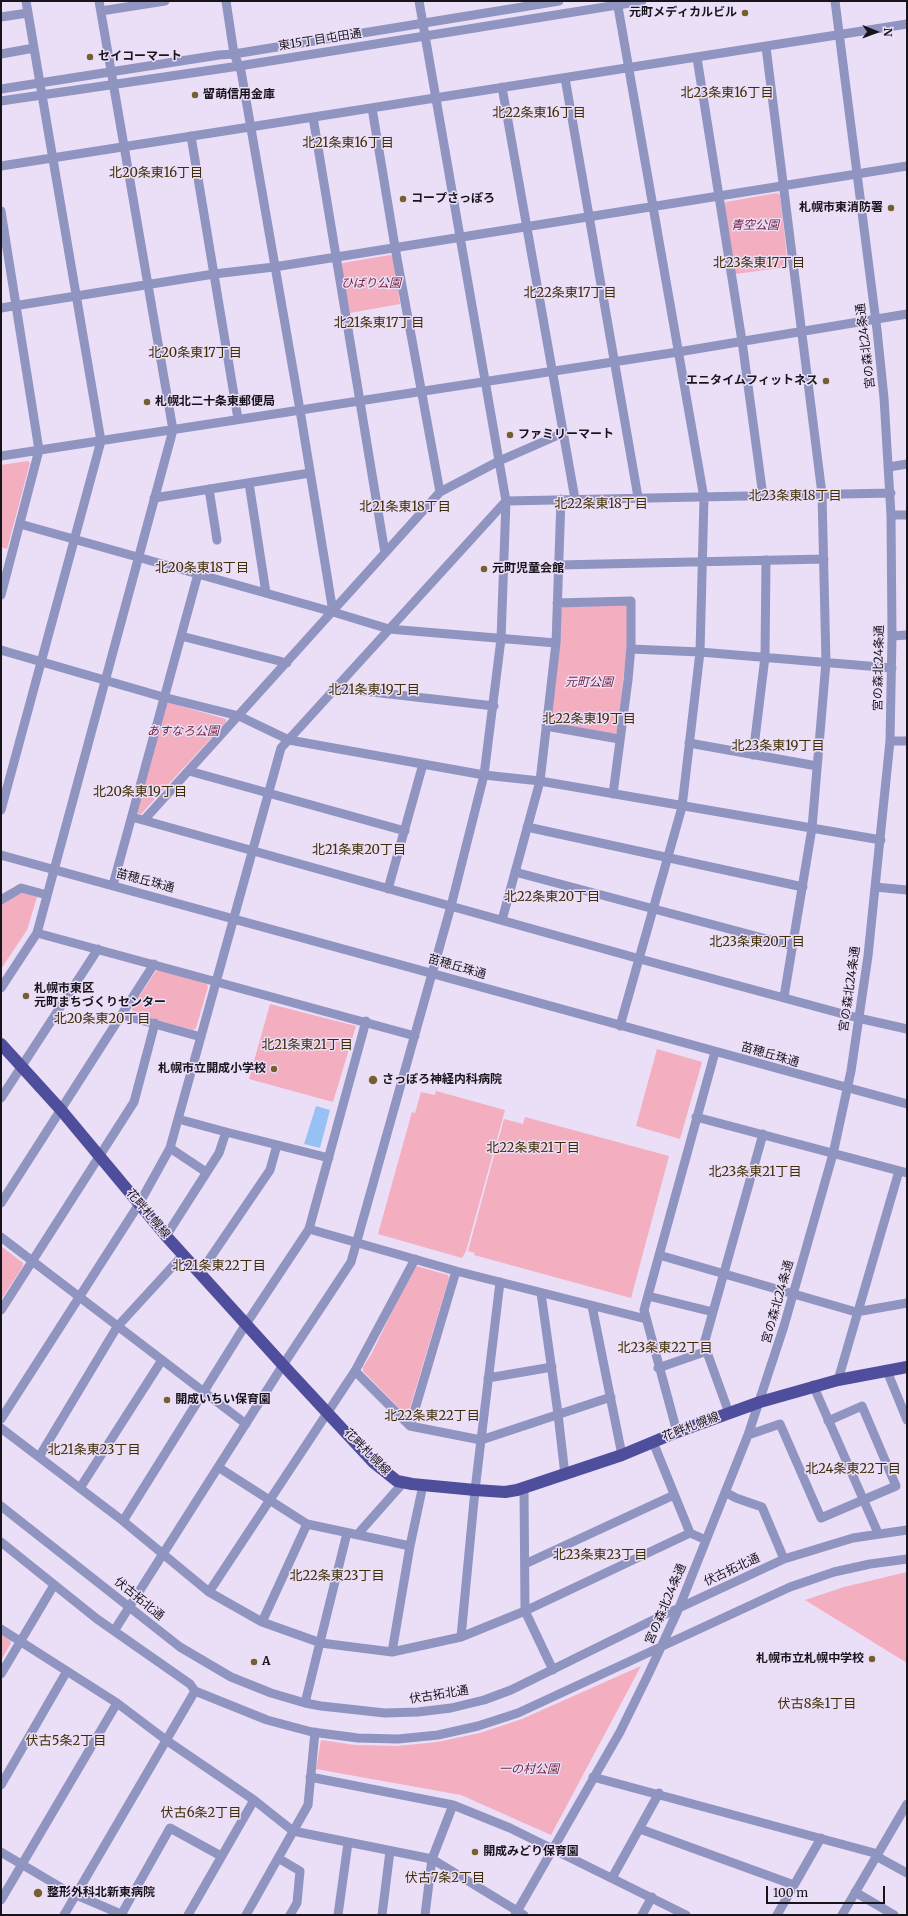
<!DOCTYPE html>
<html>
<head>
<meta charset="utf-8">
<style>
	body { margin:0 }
	#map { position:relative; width:908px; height:1916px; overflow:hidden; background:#ebdef7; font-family:Merriweather,serif }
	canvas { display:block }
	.frame { position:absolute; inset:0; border:2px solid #18141c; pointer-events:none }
	.north { position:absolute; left:856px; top:12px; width:40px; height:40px; -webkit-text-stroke:3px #ebdef7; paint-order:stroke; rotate:91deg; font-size:11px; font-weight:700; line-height:16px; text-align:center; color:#18141c }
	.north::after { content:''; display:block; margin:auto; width:14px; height:18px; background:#18141c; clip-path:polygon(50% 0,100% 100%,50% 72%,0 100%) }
	.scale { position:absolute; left:766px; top:1886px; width:119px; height:18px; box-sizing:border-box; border:2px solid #18141c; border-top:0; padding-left:5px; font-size:12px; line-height:14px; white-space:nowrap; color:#18141c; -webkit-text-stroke:3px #ebdef7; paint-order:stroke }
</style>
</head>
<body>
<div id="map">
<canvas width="908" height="1916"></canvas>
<div class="frame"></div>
<div class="north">N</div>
<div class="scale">100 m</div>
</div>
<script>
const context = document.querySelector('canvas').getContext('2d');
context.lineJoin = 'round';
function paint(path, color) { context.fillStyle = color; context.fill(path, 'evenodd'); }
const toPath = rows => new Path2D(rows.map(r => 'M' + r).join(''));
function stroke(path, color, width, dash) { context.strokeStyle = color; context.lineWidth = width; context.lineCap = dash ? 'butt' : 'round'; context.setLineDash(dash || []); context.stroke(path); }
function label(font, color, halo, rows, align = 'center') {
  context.font = font + ' Merriweather,"Noto Sans JP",serif'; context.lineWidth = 3; context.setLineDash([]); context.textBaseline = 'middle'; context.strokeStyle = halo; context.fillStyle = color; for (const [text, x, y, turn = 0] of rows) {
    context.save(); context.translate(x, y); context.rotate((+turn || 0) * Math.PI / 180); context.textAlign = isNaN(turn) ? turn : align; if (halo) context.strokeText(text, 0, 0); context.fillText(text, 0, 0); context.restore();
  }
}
paint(toPath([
	[777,193,780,195,788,267,735,274,724,205,726,202],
	[390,255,393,256,400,304,350,313,341,265,343,263],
	[28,461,30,463,7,549,1,547,1,465],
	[626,605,628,608,627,646,617,732,615,734,552,723,550,721,561,609,563,607],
	[166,702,226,719,226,722,141,814,136,813],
	[21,892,37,897,27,930,1,969,1,905],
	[159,970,207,984,208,987,196,1028,193,1030,133,1013,132,1007,156,971],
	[270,1004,356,1026,333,1102,249,1079],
	[657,1049,702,1062,680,1139,636,1126],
	[436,1091,505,1110,466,1251,462,1258,378,1234,412,1112,415,1113,421,1092,435,1095],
	[525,1117,669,1156,631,1298,474,1255,475,1253,468,1251,504,1119,523,1124],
	[1,1246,23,1263,23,1266,1,1300],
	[416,1266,448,1275,449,1278,409,1411,404,1413,363,1371,363,1367,372,1353,413,1268],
	[907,1572,907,1663,805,1600,844,1587],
	[1,1634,10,1640,11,1643,1,1660],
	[641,1666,551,1835,461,1795,316,1769,321,1740,355,1745,398,1746,437,1742,480,1733,522,1719]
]), '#f3aec0');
paint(toPath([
	[316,1106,330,1110,320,1148,304,1144]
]), '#98c1f3');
stroke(toPath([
	[226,1,234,54,241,71,300,410,333,612],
	[617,1,704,498,700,652,682,807,620,1026],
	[101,11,165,1],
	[1,17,28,13],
	[766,47,822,494,826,662,812,828,784,997],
	[1,54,34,48],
	[697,58,742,341,763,496],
	[565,78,638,497],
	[502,87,575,499],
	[1,89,219,55,234,54,559,1],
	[1,101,239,66,642,1],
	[372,108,396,253,440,492],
	[313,117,385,553],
	[191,136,238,419],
	[1,166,907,24],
	[1,211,39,450,1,595],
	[1,308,214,274,274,267,907,166],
	[1,456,678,352,907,314],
	[889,467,907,464],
	[249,483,266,593],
	[209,489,217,540],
	[154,498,310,473],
	[891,515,907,515],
	[20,524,333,612,389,629,556,643],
	[559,565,824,559],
	[557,603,631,601,631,646,628,680,613,794],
	[181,636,287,663],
	[892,636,907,635],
	[631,649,700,652,892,668],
	[1,650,163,697,239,716,289,740,484,775,540,781,881,840],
	[337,688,494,706],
	[546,726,619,739],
	[890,741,907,741],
	[689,743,817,766],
	[753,755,765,657,766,560],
	[189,771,405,831],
	[1,810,101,441,26,1],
	[132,817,640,959,858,1018,907,1029],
	[144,820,440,492,499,461,563,433],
	[527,827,803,887],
	[1,855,907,1104],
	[515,872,793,946],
	[113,885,198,574],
	[875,887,907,890],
	[388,889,423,764],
	[1,900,21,888,47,895],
	[502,920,540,781,556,643,561,499],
	[37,933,415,1036],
	[1,988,37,933,173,430,99,1],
	[123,1015,201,1037],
	[1,1098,98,949],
	[696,1117,907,1173],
	[178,1119,226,1132],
	[170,1148,206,1172],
	[1,1203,154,964],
	[309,1229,456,1271,646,1319],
	[166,1236,219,1153,226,1132,329,1158],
	[1,1237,246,1424],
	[659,1255,856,1312,907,1303],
	[200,1273,270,1170,277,1145],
	[541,1293,558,1414,565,1475],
	[648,1296,713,1312],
	[592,1306,622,1455],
	[1,1310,134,1102,155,1023],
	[658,1368,707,1351],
	[355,1371,410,1426,481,1440,611,1397],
	[887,1371,907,1420],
	[488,1378,552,1367],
	[838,1380,899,1171],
	[813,1385,878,1533],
	[729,1413,704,1344,763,1134],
	[1,1419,139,1204,170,1148,281,748,506,501,891,493],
	[410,1426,456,1271],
	[1,1428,123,1521,209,1592,262,1622,321,1643,392,1652,461,1637,525,1611,690,1533,706,1540],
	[677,1432,644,1310,715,1052],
	[748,1435,780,1424,821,1518,896,1486,862,1406,828,1421],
	[653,1442,690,1533],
	[39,1457,117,1327,183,1255],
	[218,1467,307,1524,410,1546],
	[80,1488,162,1360],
	[524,1488,525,1611,553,1670],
	[725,1492,736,1498,762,1507,784,1559],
	[1,1506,180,1647,231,1677,271,1693,305,1703,321,1706,385,1713,418,1712,451,1708,484,1700,511,1690,651,1621,784,1559,853,1538,907,1530],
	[123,1521,246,1324,309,1229,366,1021],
	[357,1535,403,1483],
	[1,1542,97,1619,190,1684,195,1691,267,1720,312,1732,358,1738,398,1739,438,1735,478,1726,518,1713,790,1587,834,1572,870,1564,907,1559],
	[525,1564,674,1495],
	[209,1592,355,1371,415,1259],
	[262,1622,307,1524],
	[1,1629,117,1703,166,1740,254,1800,293,1831,432,1859,524,1915],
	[114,1631,283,1365,351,1262,451,906,484,775,501,639,506,501,419,1],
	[461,1637,475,1490,500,1282],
	[392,1652,410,1546,423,1485],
	[1,1674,54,1585],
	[305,1703,347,1533],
	[310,1777,453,1805,510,1828,686,1915],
	[593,1777,878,1854],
	[1,1785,67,1671],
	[640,1829,794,1885],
	[1,1852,67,1891,123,1915],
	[876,1856,907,1873],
	[278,1858,300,1871,297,1903,290,1915],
	[612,1878,659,1793],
	[855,1892,894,1915],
	[1,1900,117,1703],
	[64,1915,195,1691],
	[121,1915,170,1828,221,1856],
	[188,1915,254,1800],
	[246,1915,308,1805,315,1732],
	[338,1915,348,1843],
	[382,1915,390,1851],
	[425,1915,432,1859,453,1805],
	[515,1915,620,1732,649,1673,679,1608,748,1435,784,1326,833,1154,851,1071,868,956,890,741,892,636,891,515,884,398,877,330,835,1],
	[642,1915,652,1897],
	[777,1915,821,1838],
	[842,1915,907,1804]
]), '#9094c0', 9);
stroke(toPath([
	[1,1044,61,1110,166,1236,283,1365,373,1462,397,1481,412,1484,475,1490,505,1492,517,1490,622,1455,677,1432,760,1402,838,1380,907,1367]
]), '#4f4e9c', 12);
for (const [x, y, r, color] of [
	[745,13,4,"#765f2f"],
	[90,57,4,"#765f2f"],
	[195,95,4,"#765f2f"],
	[403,199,4,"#765f2f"],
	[891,208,4,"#765f2f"],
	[826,381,4,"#765f2f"],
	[147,402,4,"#765f2f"],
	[510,435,4,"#765f2f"],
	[484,569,4,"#765f2f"],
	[26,996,4,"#765f2f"],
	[274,1069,4,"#765f2f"],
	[373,1080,5,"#765f2f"],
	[167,1400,4,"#765f2f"],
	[872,1659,4,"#765f2f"],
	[254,1662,4,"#765f2f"],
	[475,1852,4,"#765f2f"],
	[38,1893,5,"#765f2f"]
]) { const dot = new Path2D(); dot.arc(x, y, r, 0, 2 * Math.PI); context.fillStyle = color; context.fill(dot); stroke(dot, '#ebdef7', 1.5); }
label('bold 12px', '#18141c', '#ebdef7', [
	["元町メディカルビル",737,13,"right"],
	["セイコーマート",98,57],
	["留萌信用金庫",203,95],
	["コープさっぽろ",411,199],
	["札幌市東消防署",883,208,"right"],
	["エニタイムフィットネス",818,381,"right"],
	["札幌北二十条東郵便局",155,402],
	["ファミリーマート",518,435],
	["元町児童会館",492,569],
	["札幌市東区",34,989],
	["元町まちづくりセンター",34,1003],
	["札幌市立開成小学校",266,1069,"right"],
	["さっぽろ神経内科病院",382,1080],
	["開成いちい保育園",175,1400],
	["札幌市立札幌中学校",864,1659,"right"],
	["A",262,1662],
	["開成みどり保育園",483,1852],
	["整形外科北新東病院",47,1893]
], 'left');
label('12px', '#18141c', '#ebdef7', [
	["東15丁目屯田通",320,40,-9],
	["宮の森北24条通",866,346,-97],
	["宮の森北24条通",879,668,-89],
	["苗穂丘珠通",145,881,15],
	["苗穂丘珠通",457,967,16],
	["宮の森北24条通",850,989,-82],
	["苗穂丘珠通",770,1055,16],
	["花畔札幌線",148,1214,50],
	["宮の森北24条通",778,1302,-74],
	["花畔札幌線",691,1427,-21],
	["花畔札幌線",367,1452,45],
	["伏古拓北通",732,1570,-25],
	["伏古拓北通",139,1599,39],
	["宮の森北24条通",666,1604,-67],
	["伏古拓北通",439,1695,-9]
]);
label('italic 12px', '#732440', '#ebdef7', [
	["青空公園",755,226],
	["ひばり公園",371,284],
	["元町公園",589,683],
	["あすなろ公園",183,732],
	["一の村公園",529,1770]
]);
label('13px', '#3f2e05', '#ebdef7', [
	["北23条東16丁目",727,93],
	["北22条東16丁目",539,113],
	["北21条東16丁目",348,143],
	["北20条東16丁目",156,173],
	["北23条東17丁目",759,263],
	["北22条東17丁目",570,293],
	["北21条東17丁目",379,323],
	["北20条東17丁目",195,353],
	["北23条東18丁目",795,496],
	["北22条東18丁目",601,504],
	["北21条東18丁目",405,507],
	["北20条東18丁目",202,568],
	["北21条東19丁目",374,690],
	["北22条東19丁目",589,719],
	["北23条東19丁目",778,746],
	["北20条東19丁目",140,792],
	["北21条東20丁目",359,850],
	["北22条東20丁目",552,897],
	["北23条東20丁目",757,942],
	["北20条東20丁目",102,1019],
	["北21条東21丁目",307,1045],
	["北22条東21丁目",533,1148],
	["北23条東21丁目",755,1172],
	["北21条東22丁目",219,1266],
	["北23条東22丁目",665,1348],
	["北22条東22丁目",432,1416],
	["北21条東23丁目",94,1450],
	["北24条東22丁目",853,1469],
	["北23条東23丁目",600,1555],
	["北22条東23丁目",337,1576],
	["伏古8条1丁目",817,1704],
	["伏古5条2丁目",66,1741],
	["伏古6条2丁目",201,1813],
	["伏古7条2丁目",445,1878]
]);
</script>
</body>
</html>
